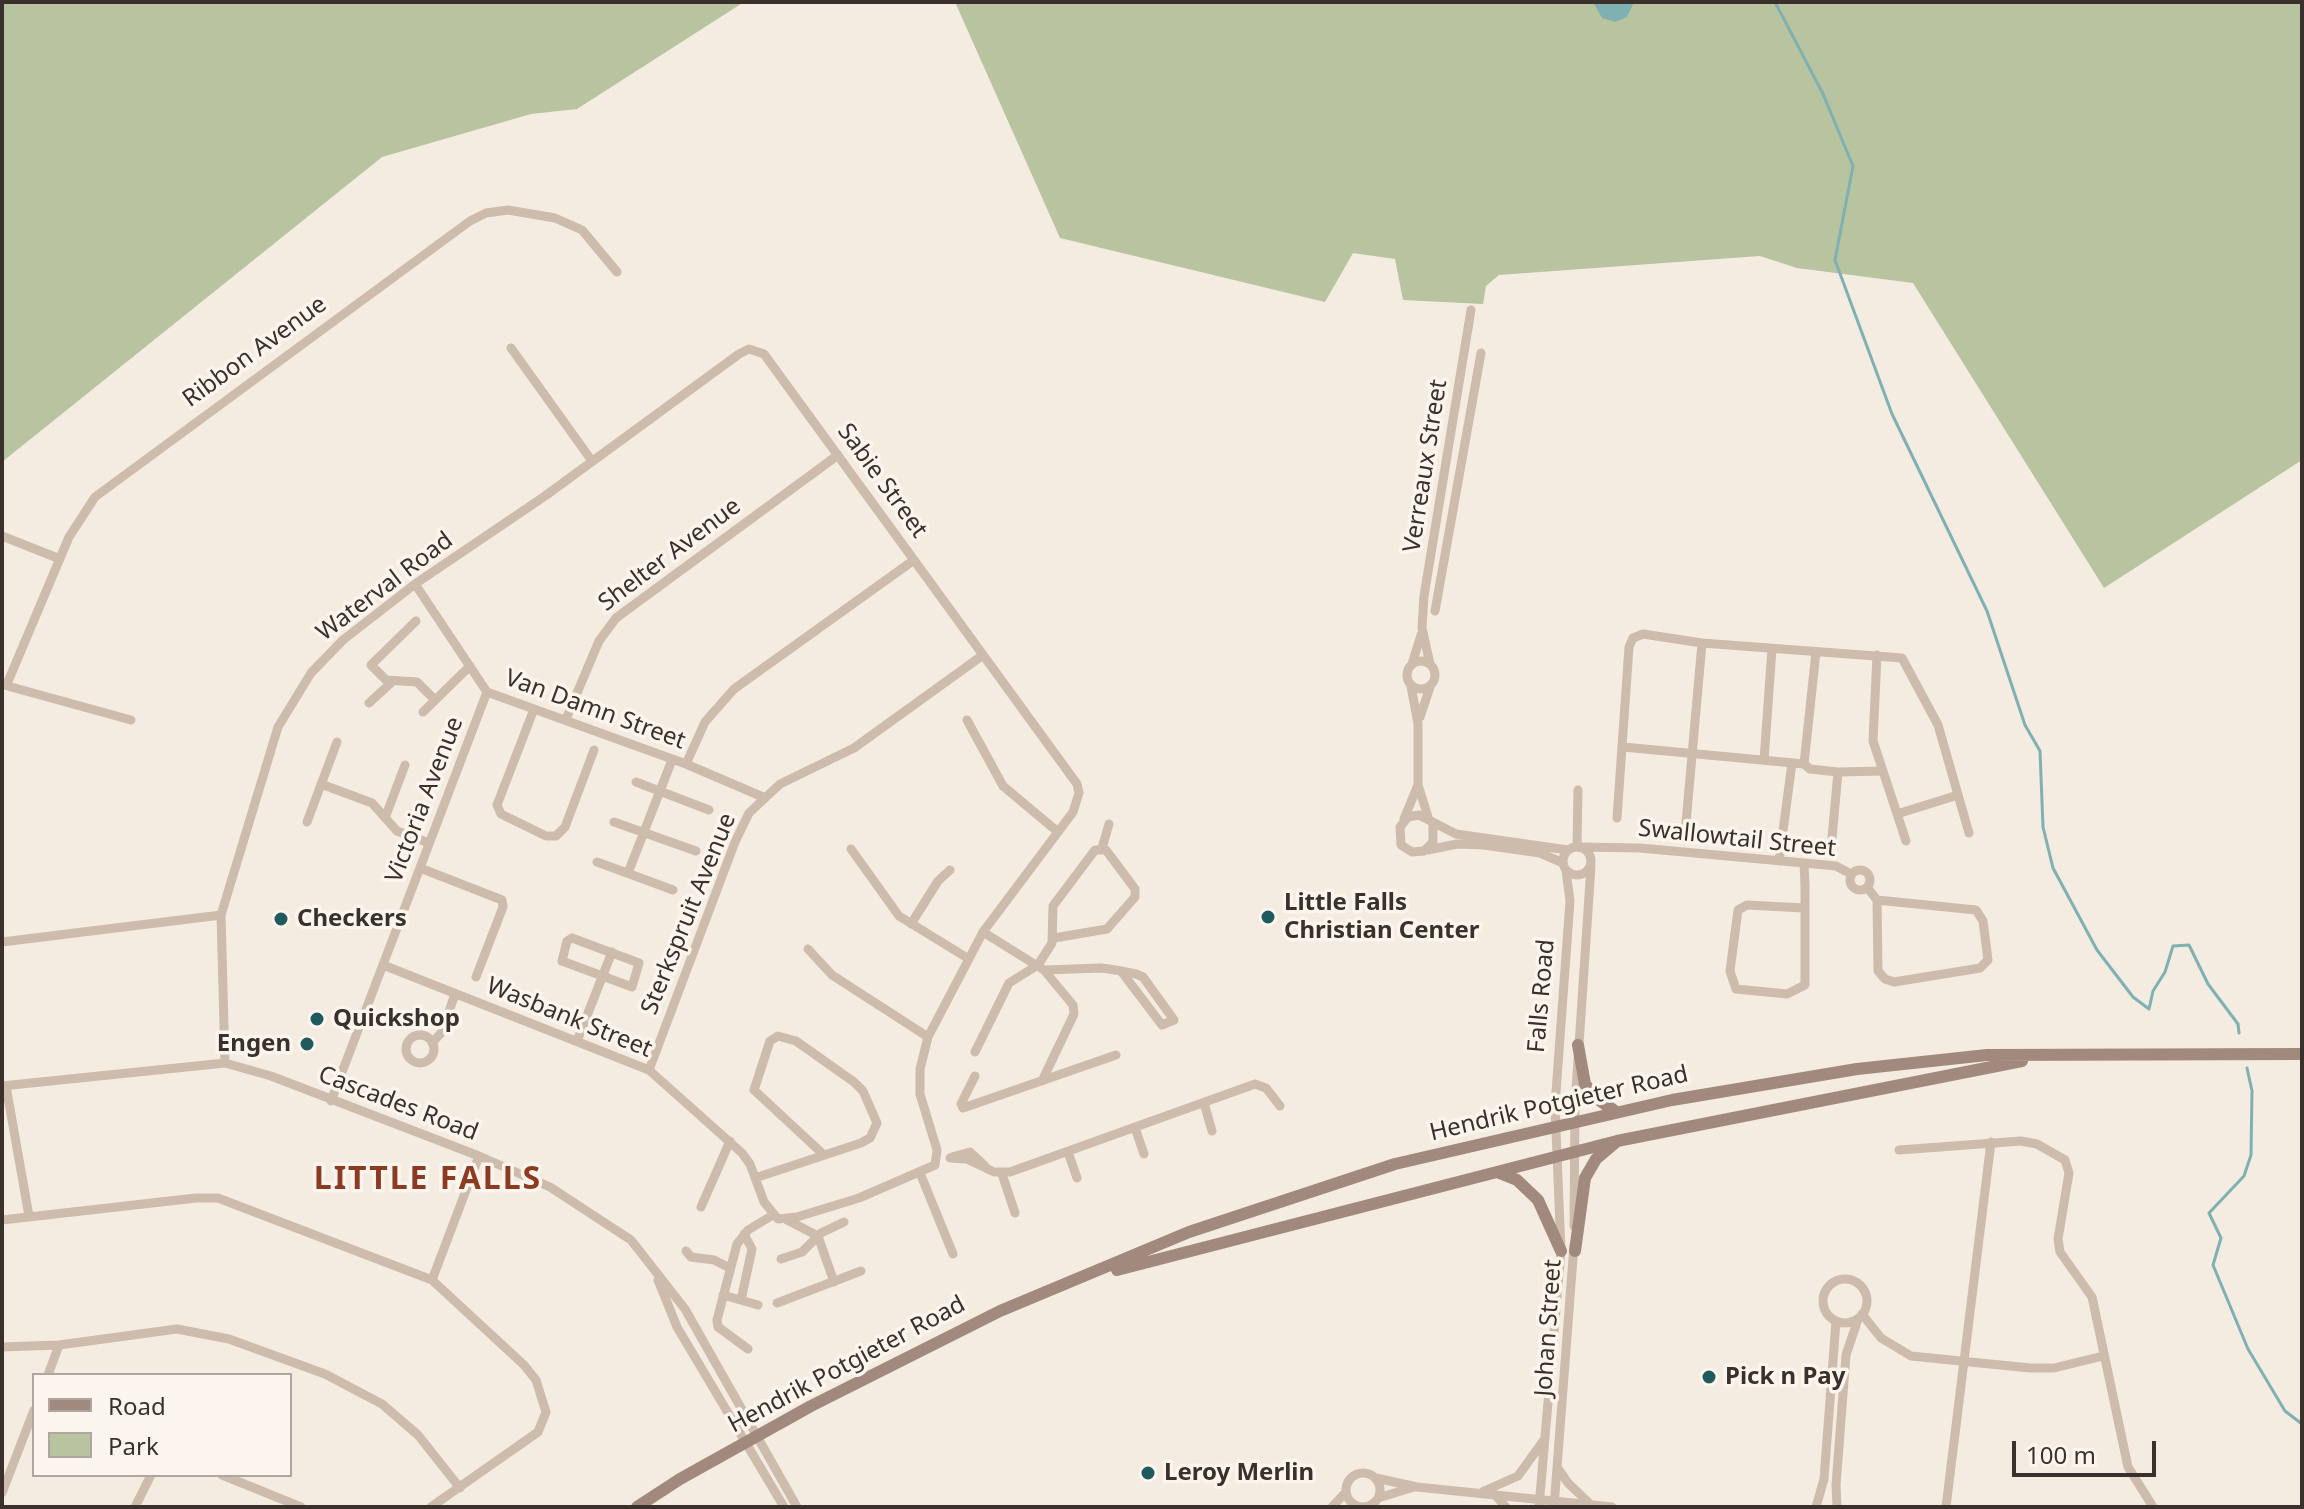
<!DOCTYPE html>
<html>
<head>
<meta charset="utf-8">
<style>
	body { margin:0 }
	#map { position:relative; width:2304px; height:1509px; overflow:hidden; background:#f4ebe1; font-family:"Noto Sans",sans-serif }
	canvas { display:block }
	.frame { position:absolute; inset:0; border:4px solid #3b302b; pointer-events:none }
	.legend { position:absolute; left:32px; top:1373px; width:260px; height:104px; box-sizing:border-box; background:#fbf5ee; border:2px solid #aea6a0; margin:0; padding:10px 14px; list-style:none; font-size:24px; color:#3b302b }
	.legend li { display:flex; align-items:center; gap:16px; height:40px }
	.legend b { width:40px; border:2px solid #aea6a0 }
	.scale { position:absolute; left:2012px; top:1441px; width:144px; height:36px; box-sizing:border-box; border:4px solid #3b302b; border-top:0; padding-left:10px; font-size:24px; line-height:28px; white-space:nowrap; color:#3b302b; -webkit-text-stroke:6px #fbf5ee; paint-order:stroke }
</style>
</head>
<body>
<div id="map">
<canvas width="2304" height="1509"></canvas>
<div class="frame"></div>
<ul class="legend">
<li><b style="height:10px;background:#a18a7d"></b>Road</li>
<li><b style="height:22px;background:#b8c4a0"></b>Park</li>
</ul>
<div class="scale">100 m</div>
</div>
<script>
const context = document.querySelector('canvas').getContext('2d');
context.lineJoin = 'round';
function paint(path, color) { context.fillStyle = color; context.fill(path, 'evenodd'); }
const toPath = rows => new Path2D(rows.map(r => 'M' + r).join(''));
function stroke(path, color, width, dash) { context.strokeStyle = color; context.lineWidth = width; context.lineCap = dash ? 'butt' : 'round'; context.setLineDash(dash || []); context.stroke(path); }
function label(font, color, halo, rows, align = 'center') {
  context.font = font + ' "Noto Sans",sans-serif'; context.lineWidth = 7; context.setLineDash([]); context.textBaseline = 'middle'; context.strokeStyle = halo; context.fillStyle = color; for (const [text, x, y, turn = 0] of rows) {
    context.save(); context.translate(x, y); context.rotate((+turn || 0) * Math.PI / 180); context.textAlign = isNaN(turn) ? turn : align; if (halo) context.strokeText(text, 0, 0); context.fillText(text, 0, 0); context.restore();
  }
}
paint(toPath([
	[2,2,744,2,577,109,531,114,382,157,2,462],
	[955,2,2302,2,2302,460,2104,588,1913,283,1797,268,1760,256,1499,275,1486,286,1483,304,1403,300,1395,259,1353,253,1325,302,1060,238]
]), '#b8c4a0');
paint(toPath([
	[1593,2,1634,2,1627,17,1615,22,1602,18]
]), '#7fb0b2');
stroke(toPath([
	[1775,2,1823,94,1853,166,1835,260,1892,414,1987,611,2025,725,2040,751,2043,827,2053,868,2097,950,2133,997,2149,1009,2153,991,2165,972,2173,946,2189,945,2208,984,2238,1024,2239,1033],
	[2247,1068,2252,1091,2251,1155,2244,1176,2209,1213,2221,1238,2213,1265,2248,1349,2285,1411,2302,1424]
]), '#7fb0b2', 3);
stroke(toPath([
	[511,348,592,461],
	[2,536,60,559],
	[415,584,487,692,686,764,763,797],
	[1435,611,1481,353],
	[416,621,371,665,386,680,417,682,435,700],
	[1877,655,1873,741,1906,841],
	'1407 675a14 14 0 1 1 28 0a14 14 0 1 1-28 0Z',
	[1412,664,1421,635],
	[1430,664,1422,628,1424,596,1471,310],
	[7,684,69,537,95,497,470,221,486,213,508,210,555,218,582,230,617,272],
	[4,685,131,720],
	[1411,686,1418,724,1418,785,1429,820],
	[369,703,393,681],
	[534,709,497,805,501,814,546,836,556,836,565,827,594,750],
	[423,712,470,666],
	[1420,717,1430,687],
	[566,719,599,641,616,618,838,455],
	[967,720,1003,786,1058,832],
	[1623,747,1804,764,1810,769,1838,772,1882,771],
	[1764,760,1772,649],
	[686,764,705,722,734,689,914,560],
	[1804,764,1816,652],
	[636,782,709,810],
	[321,784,372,803,397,831,429,843],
	[1897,814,1958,795],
	[385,818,405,765],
	[1617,818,1629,647,1633,638,1643,634,1702,643,1902,658,1938,725,1969,833],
	[1404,819,1418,785],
	[307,822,337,742],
	[614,822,696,851],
	[1686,823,1702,643],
	[1433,825,1433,842,1424,851,1412,852,1401,845,1400,827,1408,817,1419,815,1456,834,1568,850],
	[1832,838,1838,772],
	[1577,846,1578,790],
	'1563 861a14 14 0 1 1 28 0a14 14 0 1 1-28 0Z',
	[1582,847,1640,848,1804,863,1836,866,1851,874],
	[1102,848,1109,824],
	[851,849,899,916,969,959],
	[1428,850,1457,844,1484,845,1540,853,1563,863],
	[1779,861,1792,763],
	[597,862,673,890],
	[1804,863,1805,885,1805,985,1787,994,1736,989,1730,971,1738,910,1747,905,1804,908],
	[420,868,502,900,503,907,476,977],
	'1850 880a10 10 0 1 1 20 0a10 10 0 1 1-20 0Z',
	[628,873,672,760],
	[1867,887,1877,900,1878,971,1885,979,1894,982,1962,971,1980,968,1988,960,1983,921,1976,910,1877,900],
	[911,924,938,881,950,870],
	[983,932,1044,970,1101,968,1109,969,1121,971,1136,974,1143,977,1174,1020,1162,1025,1121,971],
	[572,938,639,963,632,987,562,961,567,941,572,938],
	[2,942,221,915],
	[808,949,832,975,928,1037],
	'406 1049a14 14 0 1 1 28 0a14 14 0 1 1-28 0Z',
	[577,1041,612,952],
	[432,1043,442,1032,455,994],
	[975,1052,1009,983,1038,965,1052,943,1053,906,1095,850,1106,850,1135,889,1135,897,1107,929,1054,938],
	[225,1063,221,915,278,727,311,673,343,640,415,584,545,496,739,354,749,349,764,354,1077,784,1079,793,1073,812,983,932,928,1037,920,1069,920,1094,937,1150,935,1165,859,1198,797,1217,778,1219,764,1202,750,1164,742,1153,649,1070,383,965],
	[649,1070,735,842,749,813,780,784,854,748,983,655],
	[975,1076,961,1104,963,1108,1116,1055],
	[1042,1081,1074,1014,1073,1005,1044,970],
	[2,1086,225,1063,271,1076,479,1156,550,1187,631,1240,685,1309,797,1507],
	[6,1086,29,1216],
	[331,1101,487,692],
	[1204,1103,1212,1131],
	[1135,1128,1144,1154],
	[1899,1150,2021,1141,2037,1144,2065,1160,2069,1173,2058,1239,2060,1252,2092,1297,2128,1467,2153,1507],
	[1068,1152,1077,1178],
	[952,1157,970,1152,985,1166],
	[950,1158,967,1159,994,1172,1010,1172,1255,1084,1266,1088,1280,1106],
	[920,1173,953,1254],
	[1002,1174,1015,1213],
	[755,1178,861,1143,870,1138,877,1123,863,1091,854,1082,796,1041,778,1036,770,1041,754,1090,824,1155],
	[701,1207,730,1141],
	[2,1220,196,1198,218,1198,432,1280,524,1365,536,1380,546,1412,538,1432,431,1507],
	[787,1220,818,1236,834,1282],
	[1574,1226,1575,1104,1591,866],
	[686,1251,691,1257,714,1260,730,1268],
	[781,1259,802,1252,821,1233,844,1222],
	'1823 1301a22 22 0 1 1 44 0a22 22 0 1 1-44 0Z',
	[432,1280,479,1156],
	[658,1280,677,1327,784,1507],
	[723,1295,758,1305],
	[741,1300,752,1249,744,1234],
	[777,1303,861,1271],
	[1862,1314,1881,1338,1911,1356,2030,1368,2054,1368,2103,1356],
	[2,1347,59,1345,177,1329,229,1339,325,1374,382,1404,418,1435,460,1488],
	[748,1349,718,1327,717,1320,737,1244,748,1230,773,1215],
	[48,1375,59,1345],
	[1557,1467,1568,1483,1589,1503],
	'1346 1490a17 17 0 1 1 34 0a17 17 0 1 1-34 0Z',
	[222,1475,301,1507],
	[1376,1478,1417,1487,1612,1507],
	[1484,1491,1518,1476,1544,1440],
	[2,1493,34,1410],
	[1494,1494,1506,1507],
	[1378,1498,1414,1487],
	[135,1507,151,1475],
	[1332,1507,1346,1492],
	[1539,1507,1561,1251,1555,1106,1570,901,1566,870],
	[1554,1507,1574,1245],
	[1816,1507,1824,1479,1836,1321],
	[1837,1507,1836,1485,1846,1355,1858,1319],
	[1946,1507,1991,1142]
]), '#cdbbac', 9);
stroke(toPath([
	[1578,1045,1585,1084,1595,1097,1616,1112],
	[1497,1172,1517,1180,1538,1200,1561,1251],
	[1575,1251,1585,1178,1596,1159,1615,1143],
	[1117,1270,1617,1141,2022,1061],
	[637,1507,680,1479,811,1406,1000,1311,1189,1232,1395,1164,1672,1100,1857,1069,1987,1055,2302,1054]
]), '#a18a7d', 12);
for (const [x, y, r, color] of [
	[1268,917,8,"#1f5a5e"],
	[281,919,8,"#1f5a5e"],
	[317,1019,8,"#1f5a5e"],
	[307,1044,8,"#1f5a5e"],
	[1709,1377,8,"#1f5a5e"],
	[1148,1473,8,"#1f5a5e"]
]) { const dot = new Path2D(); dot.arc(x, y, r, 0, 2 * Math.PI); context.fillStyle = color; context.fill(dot); stroke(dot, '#fbf5ee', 3); }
label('24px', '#3b302b', '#fbf5ee', [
	["Ribbon Avenue",255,352,-36],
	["Verreaux Street",1426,466,-81],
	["Sabie Street",882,481,54],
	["Shelter Avenue",670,555,-37],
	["Waterval Road",385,587,-37],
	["Van Damn Street",595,710,20],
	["Victoria Avenue",425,800,-69],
	["Swallowtail Street",1737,839,6],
	["Sterkspruit Avenue",689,914,-68],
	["Falls Road",1542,996,-85],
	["Wasbank Street",569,1018,22],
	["Cascades Road",398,1104,21],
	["Hendrik Potgieter Road",1559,1104,-13],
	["Johan Street",1549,1328,-86],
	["Hendrik Potgieter Road",847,1365,-28]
]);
label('bold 24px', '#3b302b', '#fbf5ee', [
	["Little Falls",1284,903],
	["Christian Center",1284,931],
	["Checkers",297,919],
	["Quickshop",333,1019],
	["Engen",291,1044,"right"],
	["Pick n Pay",1725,1377],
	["Leroy Merlin",1164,1473]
], 'left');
context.letterSpacing = '2px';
label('bold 32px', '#8c3b22', '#fbf5ee', [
	["LITTLE FALLS",428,1180]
]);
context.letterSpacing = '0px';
</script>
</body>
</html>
